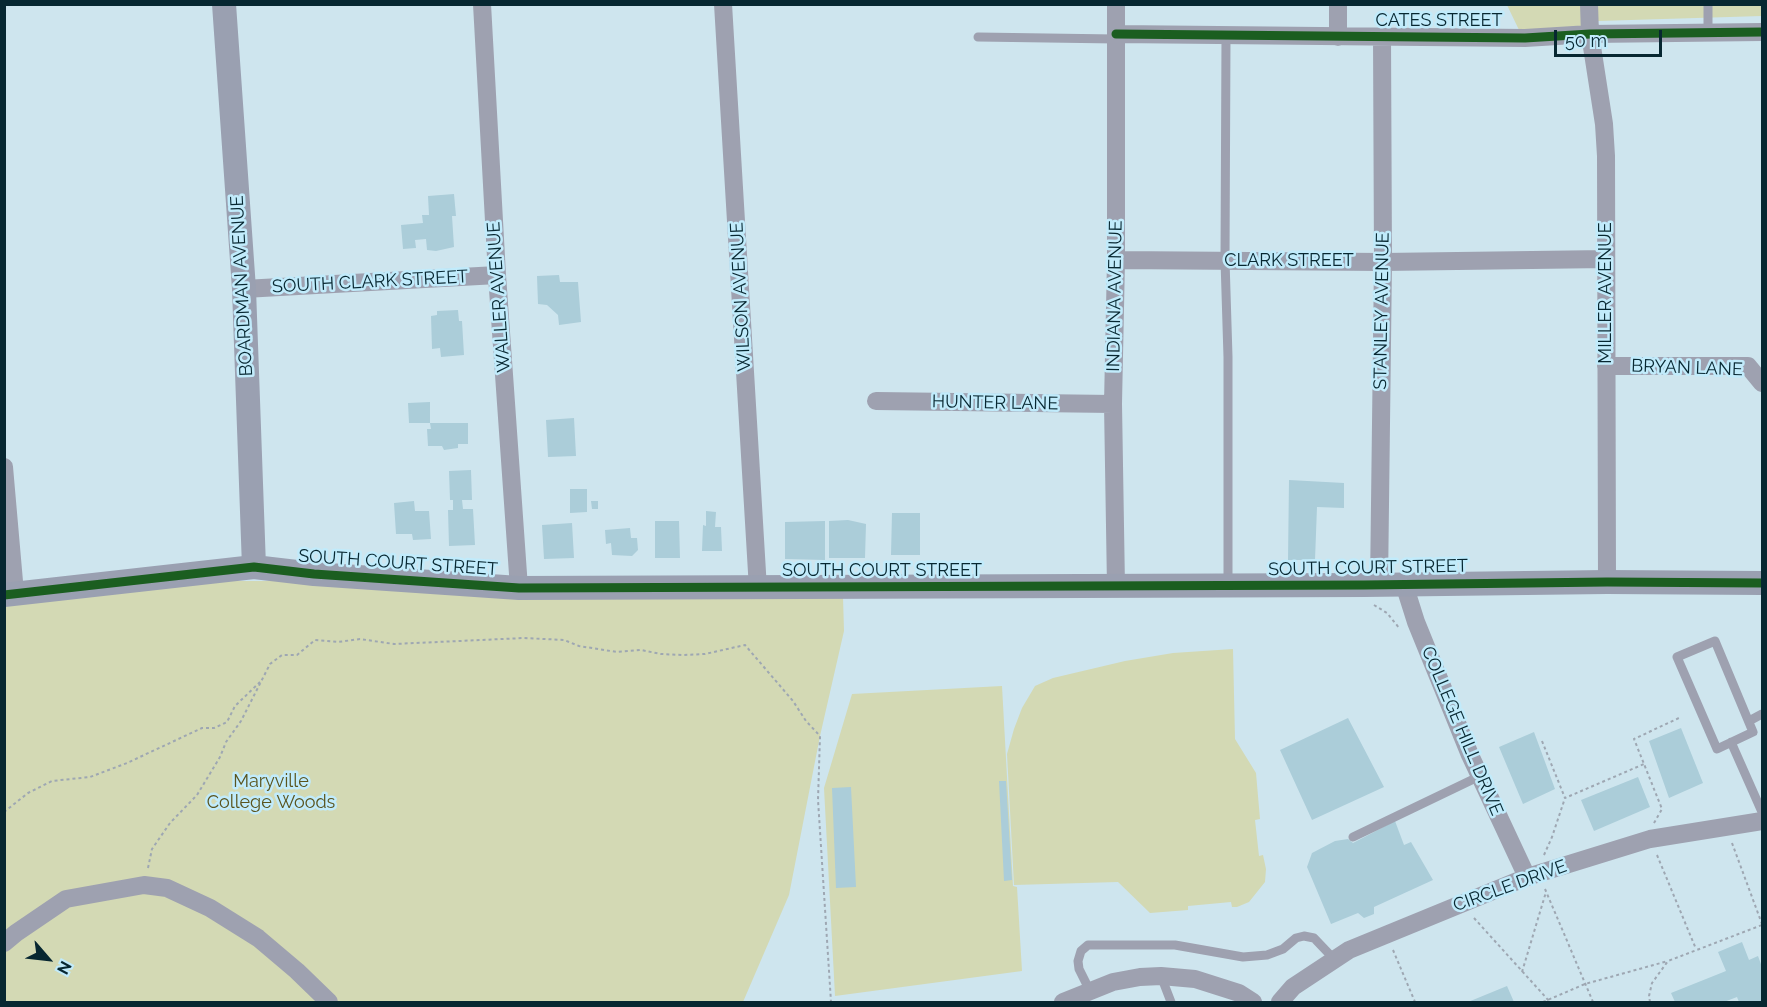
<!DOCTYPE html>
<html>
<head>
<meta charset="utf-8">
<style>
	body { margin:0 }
	#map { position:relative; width:1767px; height:1007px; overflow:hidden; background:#cee5ee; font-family:Raleway,sans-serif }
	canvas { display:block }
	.frame { position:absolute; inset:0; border:6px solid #072731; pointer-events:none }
	.north { position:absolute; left:18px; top:929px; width:60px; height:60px; -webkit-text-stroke:4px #c1ebfb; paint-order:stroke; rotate:118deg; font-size:16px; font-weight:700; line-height:24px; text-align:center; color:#072731 }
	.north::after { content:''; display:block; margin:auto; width:21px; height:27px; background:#072731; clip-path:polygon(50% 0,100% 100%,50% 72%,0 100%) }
	.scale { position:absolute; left:1554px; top:30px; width:108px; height:27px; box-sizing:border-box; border:3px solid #072731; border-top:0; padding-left:8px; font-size:18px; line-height:21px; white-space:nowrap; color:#072731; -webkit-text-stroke:4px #c1ebfb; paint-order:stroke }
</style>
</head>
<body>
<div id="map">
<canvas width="1767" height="1007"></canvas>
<div class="frame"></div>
<div class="north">N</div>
<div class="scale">50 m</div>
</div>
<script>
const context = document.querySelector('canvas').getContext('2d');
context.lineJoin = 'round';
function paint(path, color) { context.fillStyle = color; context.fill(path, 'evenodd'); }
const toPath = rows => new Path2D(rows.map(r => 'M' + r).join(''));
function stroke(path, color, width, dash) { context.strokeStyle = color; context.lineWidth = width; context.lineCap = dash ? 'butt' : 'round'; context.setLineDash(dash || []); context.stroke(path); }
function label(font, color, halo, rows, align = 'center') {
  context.font = font + ' Raleway,sans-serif'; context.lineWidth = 5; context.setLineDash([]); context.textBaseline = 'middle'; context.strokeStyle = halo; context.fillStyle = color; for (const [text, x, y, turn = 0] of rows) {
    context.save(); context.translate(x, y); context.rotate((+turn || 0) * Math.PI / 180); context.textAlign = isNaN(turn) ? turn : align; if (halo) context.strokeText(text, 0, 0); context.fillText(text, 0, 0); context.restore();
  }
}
paint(toPath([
	[1507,5,1582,5,1584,29,1519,30],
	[1598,5,1762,5,1762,16,1598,21],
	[198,581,280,581,843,597,844,631,820,736,789,895,743,1002,5,1002,4,604],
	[1233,649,1235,739,1256,773,1260,819,1255,820,1259,856,1263,855,1266,869,1265,882,1249,902,1237,907,1232,907,1231,902,1188,906,1188,910,1150,913,1118,882,1014,885,1007,754,1014,729,1022,708,1035,686,1053,678,1125,661,1173,653],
	[1002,686,1013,886,1017,887,1022,971,835,996,824,788,852,694]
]), '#d3d9b4');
paint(toPath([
	[454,194,456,216,452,216,454,247,436,251,427,250,426,239,415,240,416,248,403,249,401,225,423,223,422,215,429,215,428,196],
	[559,275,560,282,578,282,581,322,559,325,558,315,547,305,538,304,537,276],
	[458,310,459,321,462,321,464,355,441,357,440,348,432,349,431,316,437,315,437,311],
	[430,402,430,423,409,423,408,403],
	[574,418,576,456,548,457,546,420],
	[430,423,468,423,468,444,458,444,458,448,444,450,442,446,428,446,427,429,431,429],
	[471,470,472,500,462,500,463,509,473,509,475,545,449,546,448,510,453,510,453,500,450,500,449,471],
	[1289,480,1344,483,1344,508,1317,507,1315,560,1288,560],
	[570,489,587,489,587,512,570,513],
	[414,501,415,511,429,511,431,539,413,540,412,534,396,534,394,503],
	[591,501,598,501,598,509,592,509],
	[706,511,716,512,715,527,721,527,722,551,702,551,703,525,706,526],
	[892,513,920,513,920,555,891,555],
	[848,520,866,524,865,558,829,558,829,521],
	[655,521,679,521,680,558,655,558],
	[825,521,825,560,785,559,785,522],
	[572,523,574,558,544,559,542,525],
	[630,528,631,538,637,538,638,550,632,556,612,555,611,543,606,544,605,530],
	[1348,718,1384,787,1312,820,1280,750],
	[1681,728,1703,783,1669,798,1649,741],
	[1534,732,1555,789,1523,804,1499,747],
	[1638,777,1650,807,1594,831,1581,800],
	[999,781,1006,781,1012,880,1004,881],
	[851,787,856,887,836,888,832,788],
	[1395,821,1404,845,1411,842,1433,880,1374,907,1374,914,1364,918,1358,913,1331,924,1307,867,1312,853,1335,841,1348,839,1353,843],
	[1742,942,1749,960,1758,956,1762,967,1762,985,1761,985,1762,1002,1739,1002,1737,997,1724,1002,1675,1002,1671,993,1726,971,1718,952],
	[1507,986,1514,1002,1468,1002]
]), '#abcdd9');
stroke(toPath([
	[1374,605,1387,613,1400,629],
	[1542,741,1565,798,1644,764],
	[4,812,28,793,52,781,90,777,127,763,202,728,214,728,227,722,235,706,260,682],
	[1654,823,1662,809,1634,739,1681,717],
	[1732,843,1762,924],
	[1544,855,1552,837,1565,798],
	[1657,855,1696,949],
	[148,868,152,849,170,823,197,795,220,757,226,742,241,721,270,664,282,655,297,655,315,640,338,642,360,639,394,644,524,638,564,640,579,646,617,652,641,650,661,654,682,655,705,654,745,645,793,701,806,721,820,736,818,800,831,1002],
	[1545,889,1593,1002],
	[1474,918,1550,1002],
	[1393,950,1415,1002],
	[1522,972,1546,892],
	[1543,1002,1585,984,1668,961],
	[1650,1002,1649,996,1652,983,1668,961,1762,925]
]), '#9ea7b2', 2, [3, 3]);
stroke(toPath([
	[1708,33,1708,4],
	[1226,36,1225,260,1228,357,1228,584],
	[978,37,1116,39],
	[1715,641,1753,732,1717,749,1677,657,1715,641],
	[1749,721,1762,714],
	[1731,742,1762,812],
	[1353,837,1480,776],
	[1161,976,1171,1002],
	[1090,991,1079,969,1078,961,1081,951,1088,945,1175,945,1243,957,1267,955,1283,949,1296,938,1304,936,1314,938,1334,959]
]), '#9ea1b0', 9);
stroke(toPath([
	[482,4,497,275,519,588],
	[723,4,758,589],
	[1116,4,1116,260,1113,404,1116,587],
	[1589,4,1590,34,1604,124,1606,156,1607,582],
	[1116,34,1525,38,1590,34,1762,32],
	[1338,37,1338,4],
	[1116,260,1383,262,1606,259],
	[244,289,497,275],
	[1606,366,1748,366,1762,383],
	[876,401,1113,404],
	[4,467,15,593],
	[1404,584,1416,622,1470,755,1527,877],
	[1379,585,1383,262,1382,37],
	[4,943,16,933,66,899,144,885,167,888,210,908,258,938,297,971,329,1002],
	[1063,1002,1113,982,1140,977,1161,976,1195,979,1239,993,1253,1002],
	[1280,1002,1293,987,1349,950,1527,877,1650,839,1762,821]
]), '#9ea1b0', 18);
stroke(toPath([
	[224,4,244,289,254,567],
	[4,595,254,567,314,574,519,588,1364,585,1607,582,1762,583]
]), '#9aa0b1', 24);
stroke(toPath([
	[1116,34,1525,38,1590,34,1762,32],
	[4,595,254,567,314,574,519,588,1364,585,1607,582,1762,583]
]), '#1b5e20', 9);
label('18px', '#072731', '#c1ebfb', [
	["CATES STREET",1439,21],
	["CLARK STREET",1289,261],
	["SOUTH CLARK STREET",370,282,-3],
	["BOARDMAN AVENUE",242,286,-93],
	["MILLER AVENUE",1606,293,-90],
	["INDIANA AVENUE",1115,296,-89],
	["WALLER AVENUE",499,297,-94],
	["WILSON AVENUE",741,297,-93],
	["STANLEY AVENUE",1382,311,-89],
	["BRYAN LANE",1687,368,2],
	["HUNTER LANE",995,403,1],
	["SOUTH COURT STREET",398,563,4],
	["SOUTH COURT STREET",1368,568,-1],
	["SOUTH COURT STREET",882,571],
	["COLLEGE HILL DRIVE",1462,731,67],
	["CIRCLE DRIVE",1510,886,-20]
]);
label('18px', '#5a541e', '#c1ebfb', [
	["Maryville",271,782],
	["College Woods",271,803]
]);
</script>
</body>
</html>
